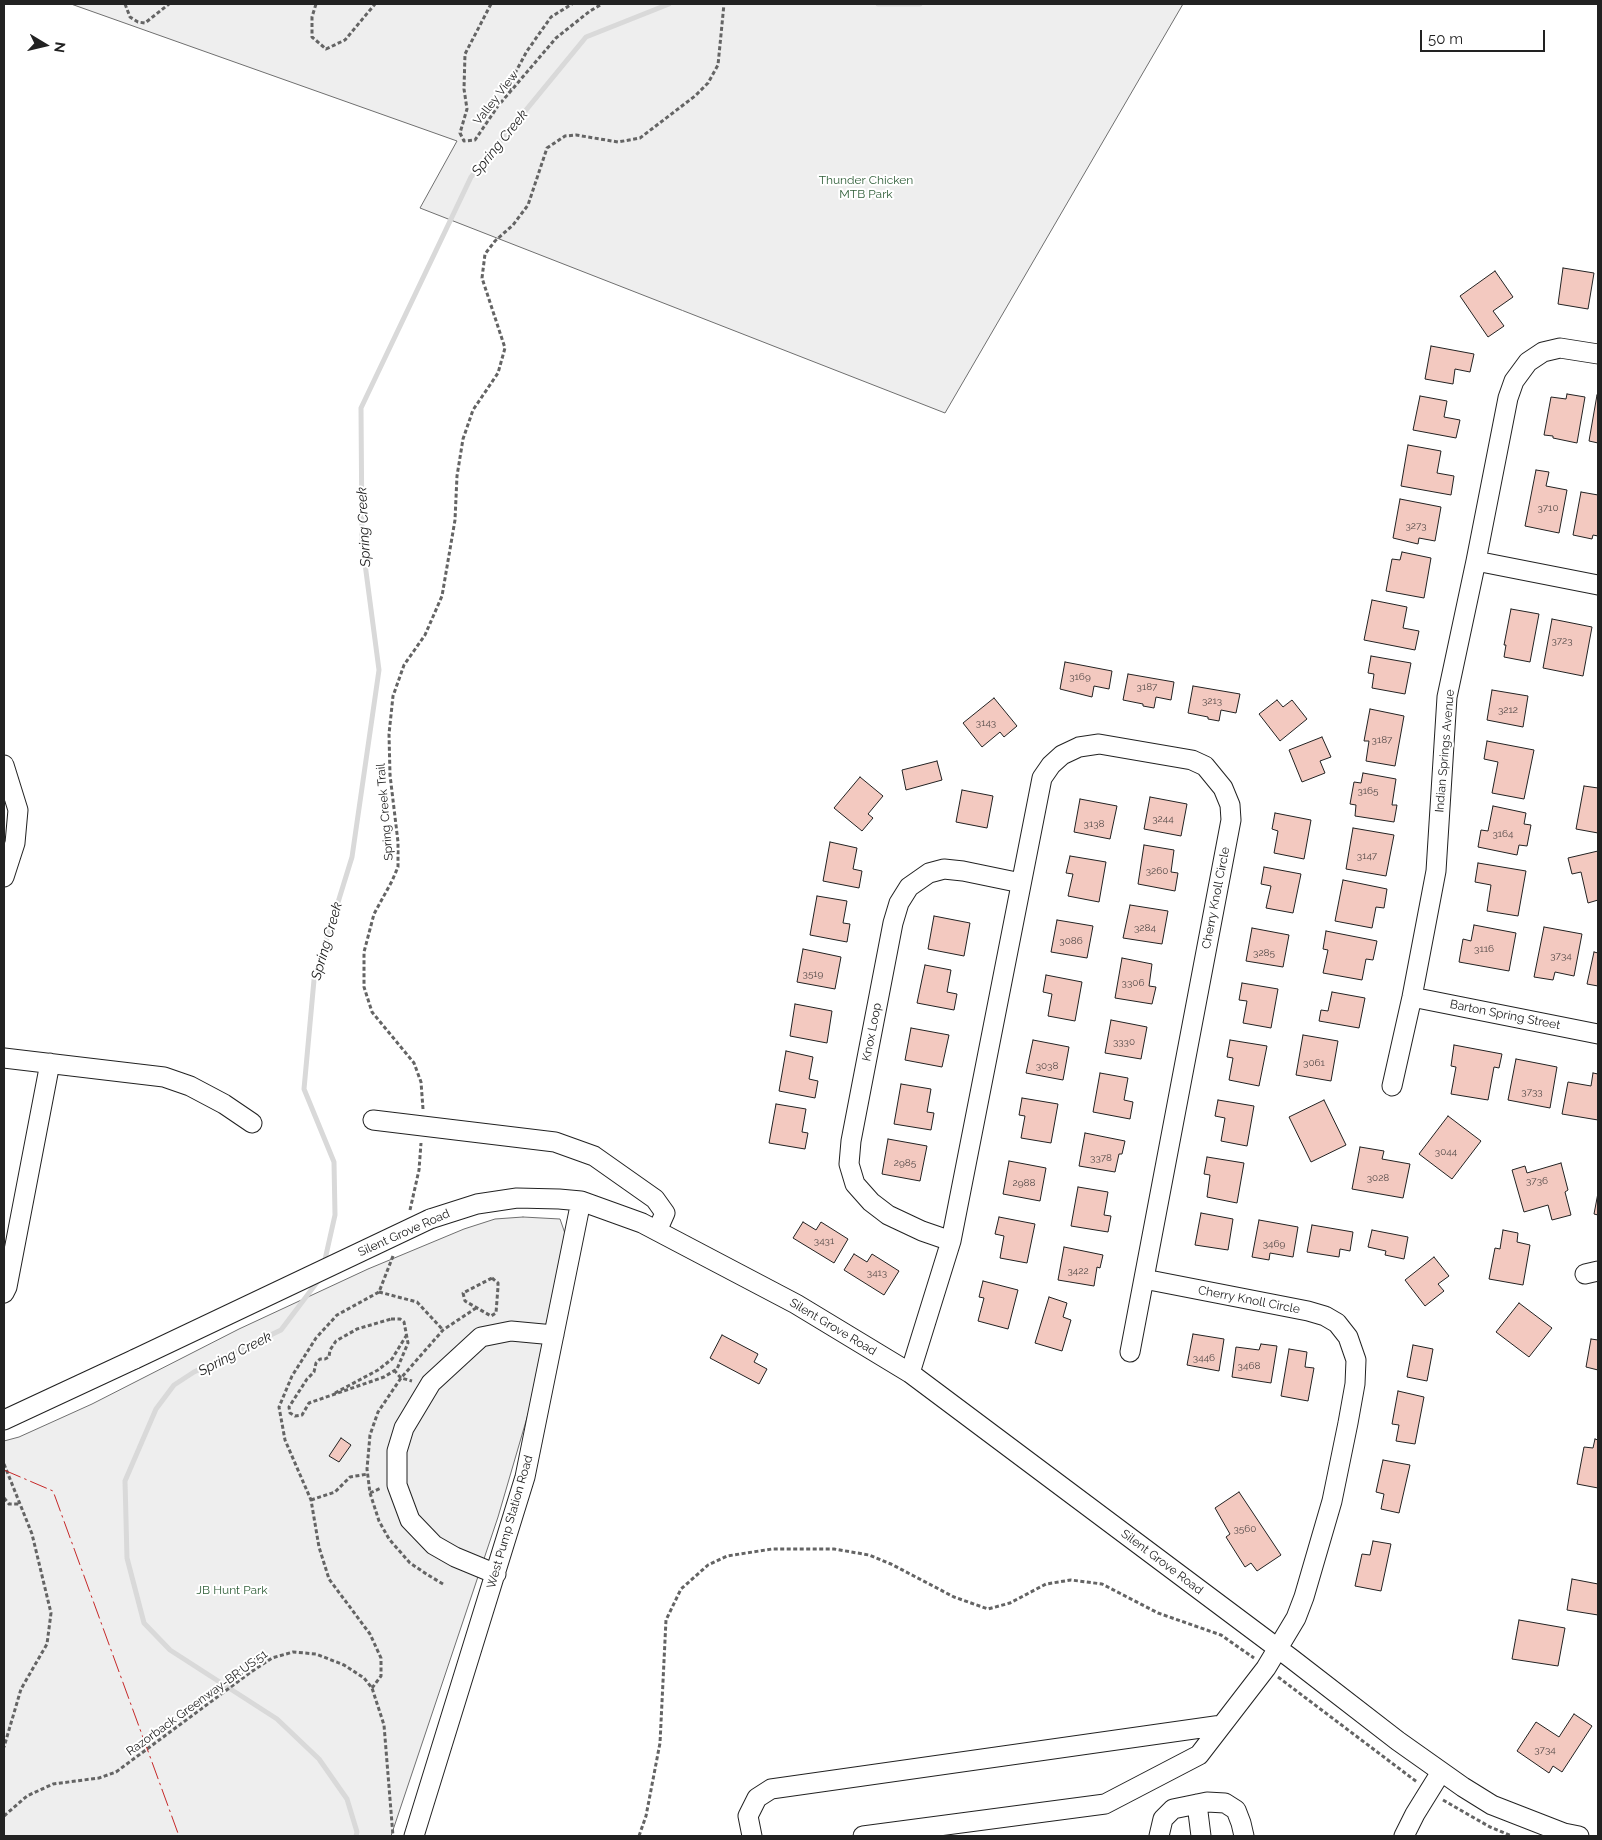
<!DOCTYPE html>
<html>
<head>
<meta charset="utf-8">
<style>
	body { margin:0 }
	#map { position:relative; width:1602px; height:1840px; overflow:hidden; background:#fff; font-family:Raleway,sans-serif }
	canvas { display:block }
	.frame { position:absolute; inset:0; border:5px solid #222; pointer-events:none }
	.north { position:absolute; left:20px; top:20px; width:50px; height:50px; -webkit-text-stroke:4px #fff; paint-order:stroke; rotate:99deg; font-size:14px; font-weight:700; line-height:20px; text-align:center; color:#222 }
	.north::after { content:''; display:block; margin:auto; width:18px; height:22px; background:#222; clip-path:polygon(50% 0,100% 100%,50% 72%,0 100%) }
	.scale { position:absolute; left:1420px; top:30px; width:125px; height:22px; box-sizing:border-box; border:2px solid #222; border-top:0; padding-left:6px; font-size:15px; line-height:18px; white-space:nowrap; color:#222; -webkit-text-stroke:4px #fff; paint-order:stroke }
</style>
</head>
<body>
<div id="map">
<canvas width="1602" height="1840"></canvas>
<div class="frame"></div>
<div class="north">N</div>
<div class="scale">50 m</div>
</div>
<script>
const context = document.querySelector('canvas').getContext('2d');
context.lineJoin = 'round';
function paint(path, color) { context.fillStyle = color; context.fill(path, 'evenodd'); }
const toPath = rows => new Path2D(rows.map(r => 'M' + r).join(''));
function stroke(path, color, width, dash) { context.strokeStyle = color; context.lineWidth = width; context.lineCap = dash ? 'butt' : 'round'; context.setLineDash(dash || []); context.stroke(path); }
function label(font, color, halo, rows, align = 'center') {
  context.font = font + ' Raleway,sans-serif'; context.lineWidth = 4; context.setLineDash([]); context.textBaseline = 'middle'; context.strokeStyle = halo; context.fillStyle = color; for (const [text, x, y, turn = 0] of rows) {
    context.save(); context.translate(x, y); context.rotate((+turn || 0) * Math.PI / 180); context.textAlign = isNaN(turn) ? turn : align; if (halo) context.strokeText(text, 0, 0); context.fillText(text, 0, 0); context.restore();
  }
}
const green = toPath([
	[71,4,1183,4,945,413,420,208,457,141,71,4],
	[523,1217,560,1219,568,1242,552,1332,498,1517,391,1836,4,1836,4,1441,19,1437,92,1404,239,1329,368,1269,464,1229,495,1219,523,1217]
]);
paint(green, '#eee');
stroke(green, '#6f6f6f', 1);
stroke(toPath([
	[878,4,920,4],
	[324,1264,335,1215,334,1162,304,1089,314,980,352,857,379,670,362,541,361,408,471,177,586,37,669,4],
	[321,1277,281,1330,194,1372,174,1385,156,1409,125,1481,127,1558,144,1623,170,1650,277,1719,319,1759,347,1799,357,1832,356,1836]
]), '#d9d9d9', 5);
const building = toPath([
	[1563,268,1594,273,1588,309,1558,304,1563,268],
	[1495,271,1513,297,1493,311,1504,326,1488,337,1460,296,1495,271],
	[1431,346,1474,354,1470,372,1455,369,1453,384,1425,379,1431,346],
	[1567,394,1585,397,1577,443,1553,438,1553,436,1544,435,1551,397,1566,399,1567,394],
	[1597,395,1598,395,1598,443,1589,441,1597,395],
	[1420,396,1447,401,1444,417,1460,420,1456,438,1413,430,1420,396],
	[1408,445,1441,451,1437,473,1454,476,1451,495,1401,486,1408,445],
	[1536,470,1549,472,1546,486,1567,490,1559,533,1525,526,1536,470],
	[1581,492,1598,495,1598,536,1593,535,1592,539,1573,535,1581,492],
	[1400,499,1441,507,1435,541,1419,538,1418,544,1393,538,1400,499],
	[1402,552,1431,558,1424,598,1386,591,1392,559,1400,560,1402,552],
	[1372,600,1407,607,1403,628,1419,631,1415,650,1364,640,1372,600],
	[1511,609,1539,614,1530,662,1504,657,1506,645,1504,645,1511,609],
	[1552,619,1592,627,1583,676,1543,668,1552,619],
	[1371,656,1411,663,1405,694,1372,688,1374,674,1368,673,1371,656],
	[1065,662,1112,671,1109,689,1094,686,1092,697,1060,689,1065,662],
	[1128,674,1174,682,1171,700,1156,697,1154,708,1143,706,1143,704,1123,700,1128,674],
	[1193,686,1240,694,1236,713,1221,710,1219,721,1208,719,1208,717,1188,713,1193,686],
	[1492,690,1528,696,1523,727,1487,720,1492,690],
	[994,698,1017,726,1004,737,1000,732,982,747,963,723,994,698],
	[1277,700,1283,707,1292,700,1307,719,1280,741,1259,714,1277,700],
	[1370,709,1404,716,1395,766,1366,761,1369,741,1364,741,1370,709],
	[1322,737,1331,757,1320,761,1325,773,1302,782,1289,750,1322,737],
	[1487,741,1534,750,1524,799,1492,793,1498,762,1484,759,1487,741],
	[937,761,942,780,906,790,902,770,937,761],
	[1363,773,1396,779,1392,805,1397,805,1394,822,1355,816,1356,805,1350,804,1354,782,1361,783,1363,773],
	[860,777,883,796,868,814,873,818,862,831,834,808,860,777],
	[1584,786,1598,788,1598,833,1576,829,1584,786],
	[962,790,993,796,987,828,956,822,962,790],
	[1150,797,1187,804,1181,836,1144,829,1150,797],
	[1080,799,1117,806,1110,839,1074,832,1080,799],
	[1493,806,1526,813,1524,824,1531,825,1527,846,1519,845,1517,855,1478,847,1481,830,1488,831,1493,806],
	[1275,813,1311,820,1304,859,1274,853,1278,831,1272,829,1275,813],
	[1353,828,1394,835,1386,876,1346,869,1353,828],
	[830,842,857,848,853,869,862,871,859,888,823,881,830,842],
	[1144,845,1174,850,1171,872,1178,873,1175,891,1138,884,1144,845],
	[1598,851,1598,900,1588,903,1581,872,1572,874,1568,858,1598,851],
	[1070,856,1106,862,1099,902,1068,896,1073,874,1066,873,1070,856],
	[1478,863,1526,871,1518,916,1487,911,1491,885,1475,882,1478,863],
	[1264,867,1301,874,1293,913,1266,908,1271,886,1261,884,1264,867],
	[1343,880,1387,889,1384,908,1376,907,1372,928,1335,921,1343,880],
	[817,896,847,901,843,923,850,924,847,942,810,935,817,896],
	[1130,905,1168,911,1162,944,1123,938,1130,905],
	[934,916,970,923,964,956,928,949,934,916],
	[1057,920,1093,926,1087,958,1051,952,1057,920],
	[1474,925,1516,933,1509,971,1459,962,1463,939,1471,941,1474,925],
	[1544,927,1582,934,1574,976,1555,972,1553,980,1534,977,1544,927],
	[1252,928,1289,935,1283,967,1246,961,1252,928],
	[1326,931,1377,941,1373,960,1366,959,1362,980,1323,973,1328,950,1323,949,1326,931],
	[803,949,841,957,835,989,797,982,803,949],
	[1594,952,1598,953,1598,986,1587,984,1594,952],
	[1122,958,1152,964,1149,986,1156,987,1152,1004,1115,998,1122,958],
	[925,965,951,970,947,992,957,994,954,1010,917,1003,925,965],
	[1046,975,1082,982,1075,1021,1048,1016,1052,994,1043,992,1046,975],
	[1242,983,1278,989,1271,1028,1243,1023,1247,1001,1239,1000,1242,983],
	[1332,992,1365,998,1359,1028,1319,1021,1321,1010,1328,1011,1332,992],
	[795,1004,832,1011,827,1043,790,1036,795,1004],
	[1111,1020,1147,1027,1141,1059,1105,1053,1111,1020],
	[911,1028,949,1035,942,1067,905,1060,911,1028],
	[1303,1035,1338,1041,1331,1081,1296,1075,1303,1035],
	[1033,1040,1069,1047,1063,1080,1026,1073,1033,1040],
	[1230,1040,1267,1046,1259,1086,1229,1080,1233,1058,1227,1057,1230,1040],
	[1454,1045,1502,1054,1499,1068,1494,1067,1488,1100,1451,1094,1456,1067,1451,1066,1454,1045],
	[786,1051,813,1057,809,1079,818,1081,815,1098,779,1091,786,1051],
	[1516,1059,1557,1067,1550,1108,1508,1100,1516,1059],
	[1100,1073,1128,1078,1124,1100,1133,1102,1130,1119,1093,1112,1100,1073],
	[1593,1073,1598,1074,1598,1120,1562,1114,1568,1082,1591,1086,1593,1073],
	[901,1084,931,1089,927,1112,934,1113,931,1130,894,1124,901,1084],
	[1022,1098,1058,1104,1051,1143,1021,1138,1025,1116,1019,1115,1022,1098],
	[1218,1100,1254,1106,1247,1146,1221,1141,1225,1118,1215,1116,1218,1100],
	[1324,1100,1346,1145,1311,1162,1289,1117,1324,1100],
	[776,1104,806,1109,802,1132,808,1133,805,1149,769,1143,776,1104],
	[1448,1116,1481,1141,1452,1179,1419,1154,1448,1116],
	[1085,1133,1125,1141,1122,1154,1119,1154,1115,1172,1079,1166,1085,1133],
	[888,1139,927,1146,920,1181,882,1174,888,1139],
	[1360,1147,1384,1151,1382,1159,1410,1164,1403,1198,1352,1189,1360,1147],
	[1207,1157,1244,1163,1237,1203,1207,1197,1210,1175,1204,1174,1207,1157],
	[1009,1161,1046,1168,1040,1201,1003,1194,1009,1161],
	[1561,1163,1568,1190,1565,1192,1571,1215,1552,1220,1548,1205,1524,1212,1512,1170,1525,1166,1527,1173,1561,1163],
	[1078,1187,1108,1192,1104,1215,1111,1216,1108,1232,1071,1226,1078,1187],
	[1598,1193,1598,1215,1594,1214,1598,1193],
	[1201,1213,1233,1219,1228,1250,1195,1245,1201,1213],
	[999,1217,1035,1224,1027,1263,1000,1258,1004,1236,995,1234,999,1217],
	[1259,1220,1298,1227,1293,1257,1270,1253,1269,1260,1252,1257,1259,1220],
	[803,1222,816,1230,821,1222,848,1239,834,1263,793,1238,803,1222],
	[1312,1225,1353,1232,1350,1251,1340,1249,1339,1257,1307,1252,1312,1225],
	[1372,1230,1408,1237,1404,1259,1385,1255,1386,1251,1368,1247,1372,1230],
	[1503,1230,1518,1233,1517,1242,1530,1245,1523,1285,1489,1279,1495,1248,1500,1249,1503,1230],
	[1064,1247,1103,1255,1100,1268,1097,1267,1094,1286,1058,1280,1064,1247],
	[854,1254,867,1262,872,1254,899,1271,884,1295,844,1270,854,1254],
	[1434,1257,1449,1276,1438,1284,1444,1291,1425,1306,1405,1280,1434,1257],
	[983,1281,1018,1290,1008,1329,978,1321,984,1298,979,1297,983,1281],
	[1049,1297,1067,1303,1063,1317,1071,1320,1062,1351,1035,1343,1049,1297],
	[1519,1303,1552,1328,1529,1357,1496,1332,1519,1303],
	[1193,1334,1224,1339,1219,1371,1187,1365,1193,1334],
	[722,1335,758,1354,754,1362,767,1369,759,1384,710,1358,722,1335],
	[1591,1339,1598,1340,1598,1370,1586,1367,1591,1339],
	[1261,1344,1277,1346,1271,1383,1232,1377,1236,1347,1259,1350,1261,1344],
	[1413,1345,1433,1349,1427,1381,1407,1377,1413,1345],
	[1289,1349,1307,1352,1305,1367,1314,1368,1308,1401,1281,1396,1289,1349],
	[1398,1391,1424,1397,1415,1444,1396,1441,1399,1425,1392,1424,1398,1391],
	[341,1438,351,1445,339,1462,329,1456,341,1438],
	[1595,1439,1598,1440,1598,1488,1577,1484,1584,1447,1593,1448,1595,1439],
	[1383,1460,1410,1465,1399,1513,1381,1509,1384,1494,1376,1492,1383,1460],
	[1239,1492,1281,1555,1257,1571,1251,1563,1245,1567,1226,1537,1230,1534,1215,1508,1239,1492],
	[1373,1541,1391,1544,1381,1591,1355,1586,1362,1554,1370,1555,1373,1541],
	[1572,1579,1598,1584,1598,1615,1567,1610,1572,1579],
	[1519,1620,1565,1628,1558,1666,1512,1659,1519,1620],
	[1574,1714,1592,1726,1562,1772,1553,1766,1549,1773,1517,1751,1536,1722,1559,1737,1574,1714]
]);
paint(building, '#f3c9c0');
stroke(building, '#222', 1);
const minor = toPath([
	[1476,561,1598,585],
	[4,765,18,810,15,843,4,877],
	[1412,997,1598,1034],
	[4,1058,164,1077,190,1086,224,1104,252,1123],
	[1392,1086,1412,997,1436,871,1447,697,1476,561,1508,398,1514,381,1528,362,1543,352,1560,348,1598,354],
	[373,1120,555,1142,594,1156,655,1199,665,1213,657,1231],
	[430,1219,477,1204,517,1198,559,1199,581,1201,642,1223,796,1304,910,1373,1292,1659,1398,1741,1463,1787,1492,1805,1564,1833,1579,1836],
	[951,1241,922,1231,888,1215,871,1202,855,1184,849,1164,851,1141,893,923,899,903,909,887,929,873,944,869,963,871,1021,883],
	[1585,1274,1598,1271],
	[4,1293,7,1287,50,1063],
	[910,1373,951,1241,1042,778,1051,765,1062,755,1079,747,1099,744,1192,760,1205,766,1223,788,1230,805,1231,820,1130,1352],
	[4,1420,135,1359],
	[496,1574,455,1557,434,1545,410,1520,397,1485,397,1451,404,1428,431,1383,481,1337,511,1331,554,1335],
	[1197,1804,1201,1836],
	[414,1836,525,1477,581,1201],
	[752,1836,748,1816,757,1798,771,1789,1222,1725],
	[863,1836,1105,1804,1199,1755,1266,1668,1296,1618,1304,1597,1332,1501,1348,1423,1355,1384,1356,1360,1348,1337,1337,1323,1325,1316,1308,1311,1144,1279],
	[1159,1836,1163,1819,1173,1809,1207,1802,1225,1803,1236,1810,1241,1823,1244,1836],
	[1404,1836,1415,1814,1441,1772]
]);
stroke(minor, '#222', 21);
stroke(toPath([
	[125,4,130,17,138,22,145,23,169,4],
	[316,4,312,17,312,37,326,49,345,40,375,4],
	[491,4,465,54,464,89,467,109,460,133,464,141,475,140,498,106,556,38,590,11,602,4],
	[509,92,514,75,527,51,551,17,572,4],
	[423,1109,421,1082,414,1063,372,1012,364,987,364,952,374,914,392,881,398,867,398,842,390,775,389,734,393,696,404,665,425,635,442,596,455,520,457,476,463,439,473,410,498,373,505,348,482,278,485,254,495,241,513,225,528,205,547,148,565,136,576,135,618,142,640,138,695,96,708,83,718,65,724,4],
	[410,1210,419,1170,421,1143],
	[492,1278,498,1283,498,1287,496,1313,491,1316,465,1301,463,1293,492,1278],
	[379,1292,417,1302,443,1330],
	[391,1319,400,1319,404,1322,408,1343,397,1369,384,1377,309,1403,302,1415,295,1416,290,1413,289,1407,307,1379,314,1372,316,1363,320,1359,325,1359,329,1357,330,1350,336,1341,357,1329,391,1319],
	[394,1370,401,1378,412,1381],
	[335,1393,378,1370,392,1359,406,1336],
	[4,1464,32,1534,51,1613,47,1644,21,1689,4,1747],
	[370,1493,381,1488],
	[4,1498,9,1504,20,1504],
	[311,1500,335,1492,350,1477,368,1474],
	[443,1584,428,1575,410,1563,389,1539,379,1521,370,1493,367,1469,370,1435,378,1412,401,1378,443,1330,476,1308],
	[1278,1677,1417,1782],
	[372,1688,381,1676,381,1658,370,1634,329,1579,319,1547,311,1500,285,1440,279,1407,292,1376,316,1338,337,1315,379,1292,393,1256],
	[1443,1800,1490,1827,1512,1836],
	[4,1816,27,1796,53,1784,99,1778,116,1772,251,1672,272,1658,293,1652,316,1654,344,1665,364,1678,372,1688,384,1725,393,1836],
	[639,1836,646,1816,660,1743,666,1620,681,1589,708,1565,727,1556,772,1549,834,1549,869,1555,891,1564,954,1597,988,1609,1010,1603,1046,1584,1071,1580,1102,1584,1158,1613,1221,1635,1254,1658]
]), '#646464', 3, [4, 2.5]);
stroke(minor, '#fff', 19);
const minorBridge = toPath([
	[135,1359,430,1219]
]);
stroke(minorBridge, '#222', 21, []);
stroke(minorBridge, '#fff', 19);
stroke(toPath([
	[4,1470,53,1491,179,1836]
]), '#c62828', 1, [18, 4, 2.5, 4]);
label('10px', '#564c4a', null, [
	["3710",1548,508],
	["3273",1416,526],
	["3723",1562,641],
	["3169",1080,677],
	["3187",1147,687],
	["3213",1212,701],
	["3212",1508,710],
	["3143",986,723],
	["3187",1382,740],
	["3165",1368,791],
	["3244",1163,819],
	["3138",1094,824],
	["3164",1503,834],
	["3147",1367,856],
	["3260",1157,871],
	["3284",1145,928],
	["3086",1071,941],
	["3116",1484,949],
	["3285",1264,953],
	["3734",1561,956],
	["3519",813,974],
	["3306",1133,983],
	["3330",1124,1042],
	["3061",1314,1063],
	["3038",1047,1066],
	["3733",1532,1092],
	["3044",1446,1152],
	["3378",1101,1158],
	["2985",905,1163],
	["3028",1378,1178],
	["3736",1537,1181],
	["2988",1024,1183],
	["3431",824,1241],
	["3469",1274,1244],
	["3422",1078,1271],
	["3413",877,1273],
	["3446",1204,1358],
	["3468",1249,1366],
	["3560",1245,1529],
	["3734",1545,1750]
]);
label('12px', '#222', '#fff', [
	["Valley View",496,98,-52],
	["Indian Springs Avenue",1445,751,-85],
	["Spring Creek Trail",385,812,-95],
	["Cherry Knoll Circle",1216,898,-79],
	["Barton Spring Street",1505,1015,11],
	["Knox Loop",872,1032,-79],
	["Silent Grove Road",404,1233,-24],
	["Cherry Knoll Circle",1249,1300,11],
	["Silent Grove Road",833,1327,31],
	["West Pump Station Road",510,1522,-74],
	["Silent Grove Road",1162,1562,37],
	["Razorback Greenway-BR:US:51",197,1703,-36]
]);
label('12px', '#2f5e38', '#fff', [
	["Thunder Chicken",866,180],
	["MTB Park",866,194],
	["JB Hunt Park",232,1590]
]);
label('italic 14px', '#222', '#fff', [
	["Spring Creek",500,143,-51],
	["Spring Creek",364,527,-93],
	["Spring Creek",327,941,-74],
	["Spring Creek",235,1354,-27]
]);
</script>
</body>
</html>
